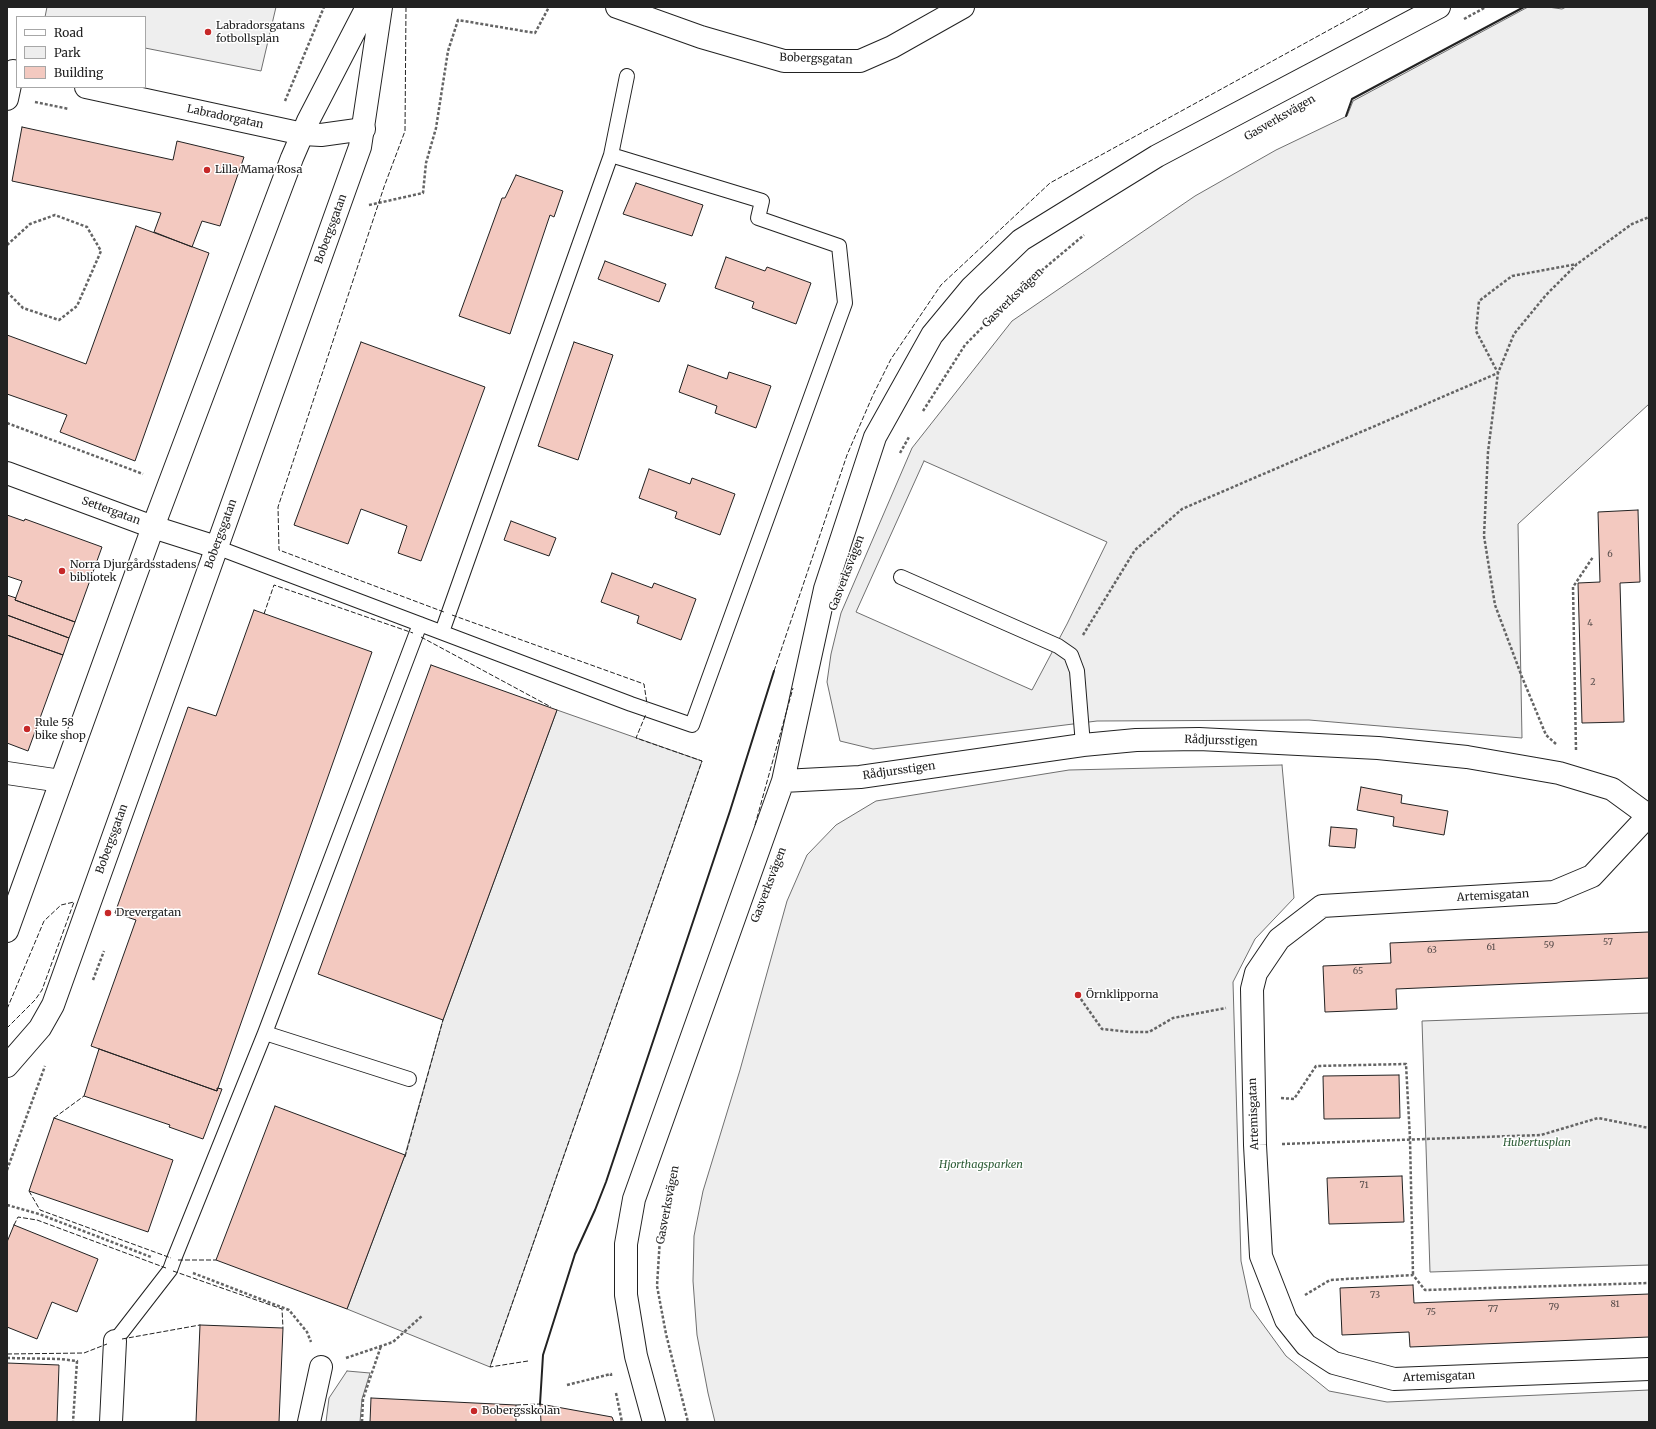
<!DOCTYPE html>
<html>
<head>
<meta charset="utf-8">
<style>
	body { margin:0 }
	#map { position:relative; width:1656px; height:1429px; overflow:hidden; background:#fff; font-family:Merriweather,serif }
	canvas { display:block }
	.frame { position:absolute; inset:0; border:8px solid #222; pointer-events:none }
	.legend { position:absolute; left:16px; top:16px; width:130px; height:72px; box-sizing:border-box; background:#fff; border:1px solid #a7a7a7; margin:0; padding:5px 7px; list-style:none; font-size:12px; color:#222 }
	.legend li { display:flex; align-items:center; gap:8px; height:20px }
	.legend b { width:20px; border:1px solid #a7a7a7 }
</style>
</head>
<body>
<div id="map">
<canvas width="1656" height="1429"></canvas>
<div class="frame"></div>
<ul class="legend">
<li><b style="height:5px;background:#fff"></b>Road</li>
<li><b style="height:11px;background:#eee"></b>Park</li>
<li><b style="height:11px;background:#f3c9c0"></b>Building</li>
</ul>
</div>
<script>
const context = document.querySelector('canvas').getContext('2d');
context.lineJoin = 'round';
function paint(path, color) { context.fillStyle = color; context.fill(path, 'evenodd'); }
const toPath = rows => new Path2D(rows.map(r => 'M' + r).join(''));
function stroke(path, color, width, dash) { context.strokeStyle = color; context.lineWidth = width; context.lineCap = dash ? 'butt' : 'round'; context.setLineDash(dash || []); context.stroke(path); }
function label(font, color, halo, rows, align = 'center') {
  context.font = font + ' Merriweather,serif'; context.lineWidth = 3; context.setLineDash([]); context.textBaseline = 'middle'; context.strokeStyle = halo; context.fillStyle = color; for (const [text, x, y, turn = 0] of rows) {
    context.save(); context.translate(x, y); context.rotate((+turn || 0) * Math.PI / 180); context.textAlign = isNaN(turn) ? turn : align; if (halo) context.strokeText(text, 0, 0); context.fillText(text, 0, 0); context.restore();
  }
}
const green = toPath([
	[47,7,276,7,261,71,145,48,145,17,45,17,47,7],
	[1528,7,1548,7,1562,9,1566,7,1649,7,1649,404,1518,524,1522,738,1309,720,1097,721,873,749,840,741,827,682,831,654,841,613,912,448,1012,321,1195,196,1276,150,1347,116,1353,101,1528,7],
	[924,461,1107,542,1067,624,1032,690,856,612,924,461],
	[1282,765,1294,898,1255,939,1233,982,1241,1261,1251,1308,1286,1356,1329,1391,1387,1402,1649,1390,1649,1422,715,1422,708,1393,697,1335,693,1281,694,1236,703,1191,740,1070,787,901,807,855,836,825,876,801,1069,770,1282,765],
	[1649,1013,1649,1265,1430,1272,1422,1021,1649,1013],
	[347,1371,370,1373,362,1399,360,1422,326,1422,329,1398,347,1371]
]);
paint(green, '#eee');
stroke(green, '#6f6f6f', 1);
const parking = toPath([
	[557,710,702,761,490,1367,347,1309,405,1155,443,1020,557,710]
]);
paint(parking, '#ededed');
stroke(parking, '#6f6f6f', 1);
const building = toPath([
	[22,127,173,160,177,141,244,157,220,226,202,221,192,247,154,232,161,213,12,181,22,127],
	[516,175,563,191,554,217,550,215,510,334,459,316,502,198,505,198,516,175],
	[636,183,703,205,692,236,623,214,636,183],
	[136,226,209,253,135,461,60,432,67,415,7,394,7,335,86,364,136,226],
	[726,257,765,271,767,267,811,283,796,324,752,308,754,302,715,288,726,257],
	[605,261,666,284,659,302,598,279,605,261],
	[361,342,485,387,421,561,398,553,407,526,361,509,348,544,294,525,361,342],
	[574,342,613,355,578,460,538,446,574,342],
	[688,365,727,379,729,372,771,386,756,428,715,413,717,406,679,392,688,365],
	[649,469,690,484,692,478,735,494,720,535,675,518,677,512,639,498,649,469],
	[1638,510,1640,582,1620,583,1624,722,1582,723,1578,583,1600,582,1598,512,1638,510],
	[7,515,24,521,25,519,102,547,75,622,15,600,22,581,7,576,7,515],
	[511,521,556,538,549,556,504,540,511,521],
	[612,573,652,588,654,583,696,599,681,640,637,623,639,616,601,602,612,573],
	[7,595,16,598,15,600,75,622,69,638,7,615,7,595],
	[254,610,372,652,217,1091,91,1046,136,920,115,913,188,707,216,716,254,610],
	[7,615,69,638,63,655,7,635,7,615],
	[7,635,63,655,28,751,7,743,7,635],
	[431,665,557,710,443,1020,318,974,431,665],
	[1361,787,1402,795,1401,803,1448,811,1444,835,1393,826,1394,817,1357,810,1361,787],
	[1331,827,1357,829,1355,848,1329,846,1331,827],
	[1649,932,1649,978,1396,989,1397,1009,1325,1012,1323,966,1391,963,1390,943,1649,932],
	[99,1049,217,1091,217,1088,222,1089,203,1139,169,1127,170,1125,84,1096,99,1049],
	[1399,1075,1400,1118,1324,1119,1323,1076,1399,1075],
	[275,1106,405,1155,347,1309,216,1260,275,1106],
	[54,1118,173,1160,148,1232,29,1191,54,1118],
	[1402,1176,1404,1222,1329,1224,1327,1178,1402,1176],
	[14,1225,98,1259,77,1312,52,1302,37,1339,7,1327,7,1242,14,1225],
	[1413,1285,1414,1303,1649,1294,1649,1337,1410,1347,1409,1332,1342,1335,1340,1288,1413,1285],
	[200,1325,283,1328,279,1422,196,1422,200,1325],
	[7,1363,59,1365,57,1422,7,1422,7,1363],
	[371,1398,516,1405,516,1422,370,1422,371,1398],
	[540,1404,612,1417,614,1422,541,1422,540,1404]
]);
paint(building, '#f3c9c0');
stroke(building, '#222', 1);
const lane = toPath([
	[216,547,631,704,692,725,845,303,839,246,758,218,762,201,611,155],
	[901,577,1058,646,1071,655,1077,671,1083,745],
	[442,632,611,155,627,76],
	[265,1033,409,1079],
	[115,1341,170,1270,174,1259,265,1033,420,624]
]);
const street = toPath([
	[86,87,303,134,321,135,364,129],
	[7,99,13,71],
	[7,473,153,527,216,547],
	[7,773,61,781],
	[783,781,860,777,1083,745,1136,740,1199,739,1378,748,1467,757,1559,773,1612,789,1649,816],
	[1649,815,1592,876,1554,892,1322,906,1279,939,1256,973,1252,989,1255,1145,1261,1256,1286,1320,1306,1345,1334,1363,1394,1379,1649,1369],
	[111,1422,115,1341],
	[309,1422,321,1367],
	[654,1422,636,1356,626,1295,626,1244,634,1199,783,781,825,589,875,437,932,335,971,288,1021,240,1157,156,1439,7]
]);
const secondary = toPath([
	[617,7,701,37,784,61,860,61,892,47,963,7],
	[7,931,153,527,292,158,308,121,367,7],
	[7,1066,40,1028,53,1005,360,147,381,7]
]);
stroke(lane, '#222', 16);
stroke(street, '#222', 24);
stroke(secondary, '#222', 24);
stroke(toPath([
	[1464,19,1486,7],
	[285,101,324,7],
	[35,102,69,109],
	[369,205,423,193,426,163,436,128,448,51,458,20,535,33,549,7],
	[7,245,30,224,55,215,87,227,101,251,77,306,59,320,23,308,7,292],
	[923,411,965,345,1022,287,1084,235],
	[7,423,143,474],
	[900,453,909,437],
	[1083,635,1135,550,1182,509,1498,373,1476,331,1479,301,1512,276,1577,264],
	[1556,744,1546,735,1522,677,1495,605,1484,536,1488,452,1498,373,1514,334,1546,295,1577,264,1632,224,1649,217],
	[1576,750,1573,587,1593,557],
	[93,980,104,951],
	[1078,995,1102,1029,1131,1032,1149,1032,1173,1018,1226,1008],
	[1281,1098,1294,1099,1316,1066,1406,1064,1410,1139,1413,1275],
	[1282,1144,1541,1135,1598,1118,1649,1128],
	[7,1170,45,1066],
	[669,1187,660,1238,657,1286,666,1334,688,1422],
	[7,1205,39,1214,151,1257],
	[193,1273,289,1310,307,1332,311,1342],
	[1305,1295,1330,1280,1413,1275,1425,1290,1649,1283],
	[7,1358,60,1359,77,1361,73,1422],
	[346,1358,393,1342,423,1315],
	[567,1385,611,1374,611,1376],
	[616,1393,622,1422],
	[362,1422,363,1399,381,1346]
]), '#646464', 2.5, [3, 2]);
stroke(lane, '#fff', 14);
stroke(street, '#fff', 22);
stroke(secondary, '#fff', 22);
stroke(toPath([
	[406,7,405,131,384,187,278,507,279,550,444,612],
	[264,614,274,585,413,633],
	[452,615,644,684,647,704],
	[421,637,551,707],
	[774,671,847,455,873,395,891,359,941,285,1050,183,1371,7],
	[755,825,793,688],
	[7,1009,44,921,61,905,74,902,42,990,35,1000,7,1028],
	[54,1118,84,1096],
	[405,1157,443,1020],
	[29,1191,40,1210,171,1258],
	[14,1225,18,1217,37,1220,166,1268],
	[178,1260,216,1260],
	[173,1271,282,1309,283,1328],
	[122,1339,200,1325],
	[7,1354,84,1353,107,1344],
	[528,1361,490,1367,702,761,636,738,646,714],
	[516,1405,540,1404]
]), '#222', 1, [5, 2]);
stroke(toPath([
	[1346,116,1352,99,1524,7],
	[540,1404,543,1355,575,1254,595,1210,606,1182,730,811,774,671]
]), '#222', 2);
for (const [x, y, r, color] of [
	[208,32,4,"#c62828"],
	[207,170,4,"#c62828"],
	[62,571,4,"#c62828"],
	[27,729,4,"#c62828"],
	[108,913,4,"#c62828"],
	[1078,995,4,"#c62828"],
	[474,1411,4,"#c62828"]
]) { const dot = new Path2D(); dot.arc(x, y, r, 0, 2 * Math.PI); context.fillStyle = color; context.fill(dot); stroke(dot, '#fff', 1.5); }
label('9px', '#564c4a', null, [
	["6",1610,554],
	["4",1590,623],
	["2",1593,682],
	["57",1608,942],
	["59",1549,945],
	["61",1491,947],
	["63",1432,950],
	["65",1358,971],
	["71",1364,1185],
	["73",1375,1295],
	["81",1615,1304],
	["79",1554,1307],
	["77",1493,1309],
	["75",1431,1312]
]);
label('11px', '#222', '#fff', [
	["Labradorsgatans",216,26],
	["fotbollsplan",216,39],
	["Lilla Mama Rosa",215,170],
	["Norra Djurgårdsstadens",70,565],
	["bibliotek",70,578],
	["Rule 58",35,723],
	["bike shop",35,736],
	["Drevergatan",116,913],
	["Örnklipporna",1086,995],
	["Bobergsskolan",482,1411]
], 'left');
label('11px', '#222', '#fff', [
	["Bobergsgatan",816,59,2],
	["Labradorgatan",225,117,12],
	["Gasverksvägen",1280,118,-30],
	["Bobergsgatan",331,229,-70],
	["Gasverksvägen",1013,298,-44],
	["Settergatan",111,511,20],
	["Bobergsgatan",221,534,-70],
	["Gasverksvägen",847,573,-69],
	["Rådjursstigen",1221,741,2],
	["Rådjursstigen",899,771,-8],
	["Bobergsgatan",112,839,-70],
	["Gasverksvägen",769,885,-69],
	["Artemisgatan",1493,896,-3],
	["Artemisgatan",1254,1114,-92],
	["Gasverksvägen",668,1205,-79],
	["Artemisgatan",1439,1377,-2]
]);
label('italic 11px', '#2f5e38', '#fff', [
	["Hubertusplan",1537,1143],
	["Hjorthagsparken",981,1165]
]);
</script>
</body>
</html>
